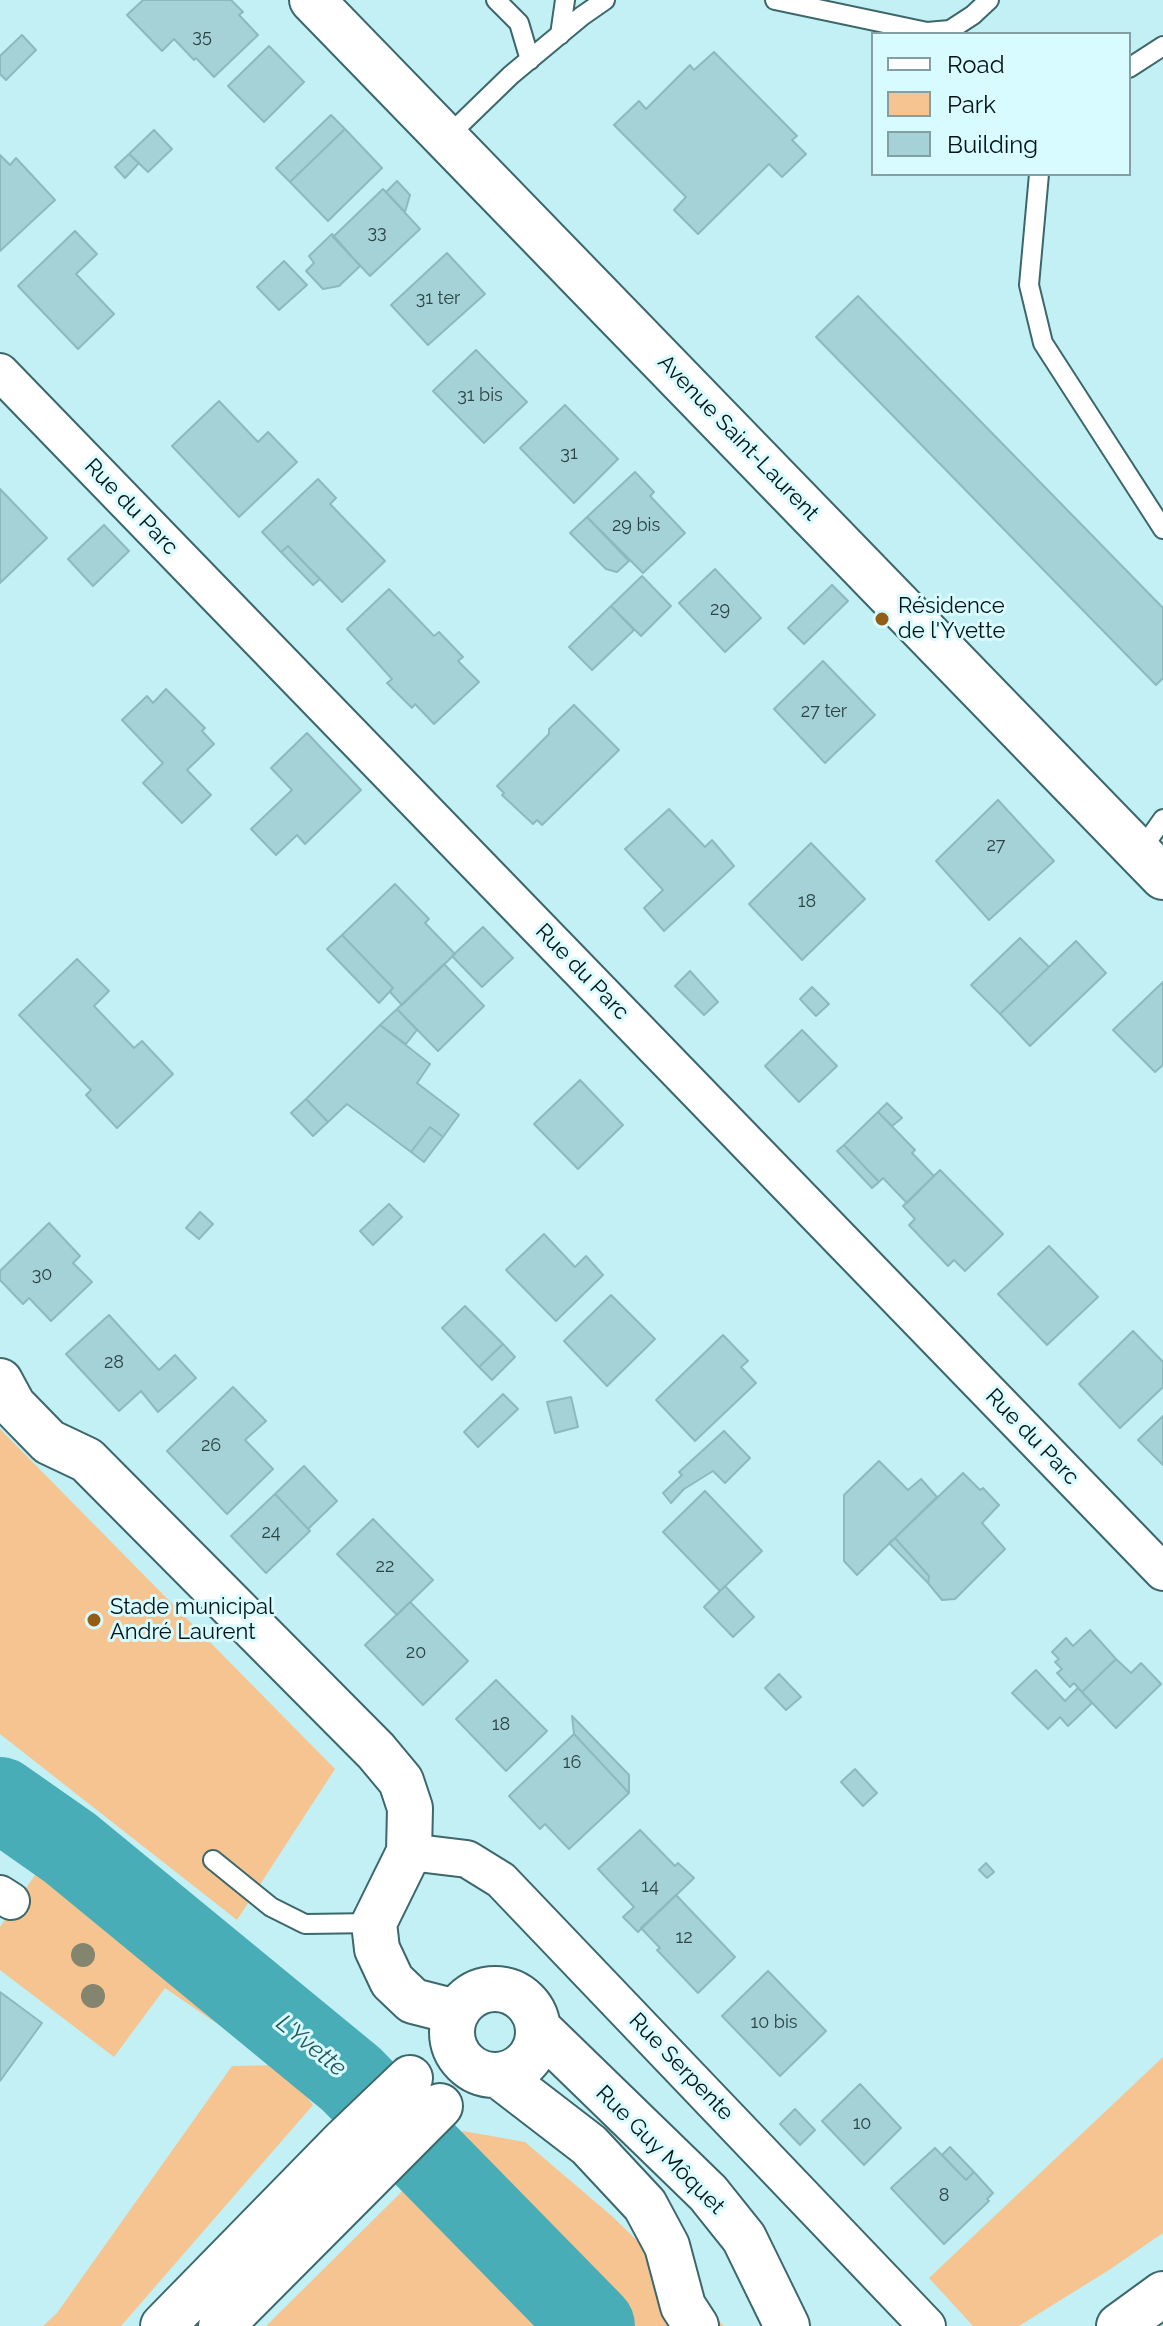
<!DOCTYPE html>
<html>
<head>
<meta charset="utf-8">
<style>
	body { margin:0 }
	#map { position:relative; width:1163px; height:2326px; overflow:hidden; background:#c2f0f5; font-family:Raleway,sans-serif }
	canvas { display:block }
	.legend { position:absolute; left:871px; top:32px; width:260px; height:144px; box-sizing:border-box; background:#d7fbff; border:2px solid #839fa2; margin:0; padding:10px 14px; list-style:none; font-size:24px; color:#041416 }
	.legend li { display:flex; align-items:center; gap:16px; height:40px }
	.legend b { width:40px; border:2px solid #839fa2 }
</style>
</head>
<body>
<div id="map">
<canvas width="1163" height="2326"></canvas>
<ul class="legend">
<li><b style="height:10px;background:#fff"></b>Road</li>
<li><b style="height:22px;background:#f6c490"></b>Park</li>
<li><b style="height:22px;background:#a5d2d6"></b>Building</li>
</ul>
</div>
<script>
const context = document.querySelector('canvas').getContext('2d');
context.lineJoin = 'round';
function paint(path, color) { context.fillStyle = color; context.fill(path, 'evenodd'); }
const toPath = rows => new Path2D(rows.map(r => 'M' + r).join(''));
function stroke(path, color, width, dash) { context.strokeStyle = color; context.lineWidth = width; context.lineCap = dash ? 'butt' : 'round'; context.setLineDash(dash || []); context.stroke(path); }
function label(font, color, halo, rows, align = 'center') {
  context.font = font + ' Raleway,sans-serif'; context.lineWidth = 6; context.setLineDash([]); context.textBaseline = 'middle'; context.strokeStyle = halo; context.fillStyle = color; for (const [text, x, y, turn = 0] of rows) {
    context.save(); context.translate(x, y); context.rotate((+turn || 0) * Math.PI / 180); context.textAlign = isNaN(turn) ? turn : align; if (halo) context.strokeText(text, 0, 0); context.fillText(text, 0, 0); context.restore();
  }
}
paint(toPath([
	[0,1429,335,1769,237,1920,0,1734],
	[39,1869,229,2008,216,2023,165,1988,114,2057,0,1970,0,1927],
	[1163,2057,1163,2233,1109,2270,1019,2326,973,2326,929,2278],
	[283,2065,313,2105,121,2326,43,2326,57,2313,232,2066],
	[463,2131,525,2142,613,2217,724,2326,266,2326]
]), '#f6c490');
stroke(toPath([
	[0,1799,70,1848,351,2079,593,2326]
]), '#48adb7', 84);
const building = toPath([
	[143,0,231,0,243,12,239,15,258,35,214,77,196,58,194,60,174,39,162,51,127,15,143,0],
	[22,35,36,50,6,80,0,74,0,56,22,35],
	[269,46,304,82,264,122,228,86,269,46],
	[714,52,797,136,792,140,806,154,782,177,769,164,698,234,674,210,686,197,614,125,639,101,646,109,690,65,694,70,714,52],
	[331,115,345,129,290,182,276,168,331,115],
	[345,129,382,168,328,221,290,182,345,129],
	[154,130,172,149,148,172,129,154,154,130],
	[129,154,139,163,125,178,115,167,129,154],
	[0,155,10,165,16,158,55,200,0,251,0,155],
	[397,181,410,195,405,212,386,192,397,181],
	[383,189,420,229,370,276,333,237,383,189],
	[75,231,97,254,76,274,114,314,78,349,18,286,75,231],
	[332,234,360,266,339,286,323,289,306,271,314,263,309,256,332,234],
	[447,253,485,294,428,345,391,305,447,253],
	[284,261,307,285,279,310,257,287,284,261],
	[858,296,1163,608,1163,678,1156,685,816,337,858,296],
	[476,350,527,402,484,443,433,391,476,350],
	[219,401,258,442,268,432,297,462,239,517,172,446,219,401],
	[565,405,618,459,574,503,520,448,565,405],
	[635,472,654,492,650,496,685,533,643,573,587,517,635,472],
	[318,479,336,498,330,504,385,561,342,602,288,546,281,552,262,532,318,479],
	[0,489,47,538,0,583,0,489],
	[587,517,629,561,617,572,606,569,570,533,587,517],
	[104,525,129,551,93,586,68,559,104,525],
	[288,546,320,579,313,585,281,552,288,546],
	[715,569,761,618,725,652,679,603,715,569],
	[642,576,671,606,641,636,611,606,642,576],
	[832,585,848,601,804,644,788,628,832,585],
	[389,589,434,636,439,632,463,657,458,661,479,682,434,724,415,704,412,708,387,683,392,679,347,629,389,589],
	[611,606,634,630,592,670,569,647,611,606],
	[823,661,875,715,825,763,774,709,823,661],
	[166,689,205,728,202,731,214,744,187,770,211,795,182,823,143,783,163,763,122,720,147,696,153,703,166,689],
	[574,705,619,750,542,825,537,820,533,824,502,795,504,793,497,786,549,734,549,729,574,705],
	[307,733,361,790,305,844,297,835,276,855,251,829,292,790,271,768,307,733],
	[998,800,1054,861,989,920,936,861,998,800],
	[669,809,705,847,712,840,734,866,664,931,644,908,663,890,625,849,669,809],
	[811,843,865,899,802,960,749,904,811,843],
	[395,884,429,919,425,923,455,954,402,1005,390,992,393,988,342,935,395,884],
	[483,927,513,958,482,987,452,956,483,927],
	[342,935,393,988,379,1003,327,949,342,935],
	[1020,938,1049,967,1000,1014,971,985,1020,938],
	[1076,941,1106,973,1030,1046,1000,1014,1076,941],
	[77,959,109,991,94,1006,134,1048,142,1041,173,1074,117,1128,86,1095,91,1090,19,1015,77,959],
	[444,964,484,1006,438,1051,397,1009,444,964],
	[690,971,718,1002,704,1015,675,986,690,971],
	[1163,982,1163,1065,1155,1072,1113,1030,1163,982],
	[812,987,829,1004,816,1016,800,999,812,987],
	[397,1009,417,1030,406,1044,380,1025,397,1009],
	[380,1025,430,1064,417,1083,459,1115,443,1137,430,1127,411,1152,347,1104,328,1122,306,1099,380,1025],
	[802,1030,837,1066,799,1102,765,1066,802,1030],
	[580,1080,623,1125,578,1169,534,1124,580,1080],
	[306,1099,328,1122,313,1136,291,1113,306,1099],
	[887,1103,902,1118,892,1126,878,1112,887,1103],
	[878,1112,915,1150,912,1153,934,1176,907,1203,883,1178,879,1182,844,1145,878,1112],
	[430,1127,443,1137,424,1162,411,1152,430,1127],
	[844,1145,879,1182,872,1188,837,1151,844,1145],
	[940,1170,1003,1234,965,1271,954,1260,948,1266,926,1243,909,1225,915,1219,903,1206,940,1170],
	[389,1204,402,1217,373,1245,360,1231,389,1204],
	[200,1212,213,1224,199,1239,186,1228,200,1212],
	[49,1223,80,1256,73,1263,92,1282,51,1321,29,1298,23,1304,0,1280,0,1271,49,1223],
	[544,1234,575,1267,586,1256,603,1275,556,1321,506,1270,544,1234],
	[1049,1246,1098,1297,1047,1345,998,1294,1049,1246],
	[611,1295,655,1339,607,1386,564,1341,611,1295],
	[465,1306,503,1344,479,1367,442,1328,465,1306],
	[109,1315,159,1370,175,1355,196,1378,158,1412,141,1391,119,1411,66,1354,109,1315],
	[1133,1331,1163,1362,1163,1387,1120,1428,1079,1384,1133,1331],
	[723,1335,748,1361,741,1367,756,1383,695,1441,656,1400,723,1335],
	[503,1344,515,1357,492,1380,479,1367,503,1344],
	[233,1387,266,1421,245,1440,273,1469,227,1514,167,1451,233,1387],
	[503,1394,518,1409,478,1447,464,1432,503,1394],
	[571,1397,578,1427,555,1433,547,1402,571,1397],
	[1163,1416,1163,1465,1138,1440,1163,1416],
	[724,1431,750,1458,725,1483,713,1471,684,1489,671,1503,663,1493,682,1475,679,1472,724,1431],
	[879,1461,908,1490,921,1479,937,1497,857,1575,844,1561,844,1495,879,1461],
	[304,1466,337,1501,308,1529,275,1494,304,1466],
	[963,1473,980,1490,983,1488,999,1505,982,1523,1005,1549,955,1599,942,1600,928,1583,929,1576,895,1538,963,1473],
	[705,1491,762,1551,720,1591,663,1532,705,1491],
	[275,1494,310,1531,266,1573,231,1536,275,1494],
	[373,1519,433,1580,397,1615,337,1554,373,1519],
	[895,1538,929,1576,928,1583,889,1543,895,1538],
	[725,1586,754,1617,733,1637,704,1607,725,1586],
	[410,1602,468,1661,423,1705,365,1645,410,1602],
	[1090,1630,1116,1659,1082,1692,1074,1683,1070,1687,1057,1673,1062,1669,1055,1662,1059,1659,1052,1652,1066,1638,1073,1646,1090,1630],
	[1116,1659,1131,1673,1141,1663,1161,1684,1116,1728,1082,1692,1116,1659],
	[1036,1670,1065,1701,1078,1688,1092,1703,1068,1726,1060,1717,1048,1729,1012,1693,1036,1670],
	[779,1674,801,1697,786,1710,765,1688,779,1674],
	[496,1680,547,1731,506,1771,456,1719,496,1680],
	[572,1716,629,1775,629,1793,574,1734,572,1716],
	[574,1734,629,1793,569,1849,545,1824,540,1829,509,1796,574,1734],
	[855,1769,877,1793,863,1806,841,1782,855,1769],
	[640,1830,675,1866,678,1863,694,1878,638,1932,623,1917,634,1907,598,1869,640,1830],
	[986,1863,994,1872,987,1878,979,1870,986,1863],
	[676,1895,735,1957,698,1993,657,1950,660,1948,641,1928,676,1895],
	[768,1971,826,2031,780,2076,722,2016,768,1971],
	[0,1992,42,2023,0,2081,0,1992],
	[860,2084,901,2128,864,2165,822,2121,860,2084],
	[795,2109,815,2130,800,2145,780,2124,795,2109],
	[950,2147,974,2172,966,2180,942,2155,950,2147],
	[935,2148,966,2180,974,2172,993,2193,987,2199,989,2201,944,2244,891,2188,935,2148]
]);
paint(building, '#a5d2d6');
stroke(building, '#8db9be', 2);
const service = toPath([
	[496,0,519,23,530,60],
	[775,0,927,32,950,30,973,15,989,0],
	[560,35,565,0],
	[1129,68,1163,46],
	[446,138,511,75,582,16,605,0],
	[1039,174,1029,285,1043,343,1163,529],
	[1139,853,1163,819],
	[213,1860,271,1907,305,1924,374,1923]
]);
const minor = toPath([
	[0,372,1163,1572],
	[409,1852,467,1859,501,1880,927,2326],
	[0,1894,11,1901]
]);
const tertiary = toPath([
	[0,1381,13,1405,49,1442,87,1460,376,1751,401,1781,410,1808,409,1852,374,1923,377,1949,392,1981,413,2001,456,2012]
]);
const secondary = toPath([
	[312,0,1163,877],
	'452 2032a43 43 0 1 1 86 0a43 43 0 1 1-86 0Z',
	[539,2029,708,2193,744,2238,787,2326],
	[498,2075,589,2145,645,2205,667,2246,683,2306,696,2326]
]);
const trunk = toPath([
	[163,2326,344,2141,410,2078],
	[221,2326,440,2106],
	[1119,2326,1163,2294]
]);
stroke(service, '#3c676b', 22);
stroke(minor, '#3c676b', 40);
stroke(tertiary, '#3c676b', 48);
stroke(secondary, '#3c676b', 48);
stroke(trunk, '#3c676b', 48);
stroke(service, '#fff', 18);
stroke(minor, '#fff', 36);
stroke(tertiary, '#fff', 44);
stroke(secondary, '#fff', 44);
stroke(trunk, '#fff', 44);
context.fillStyle = '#83856e';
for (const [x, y] of [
	[83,1955],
	[93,1996]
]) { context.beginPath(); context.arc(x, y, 12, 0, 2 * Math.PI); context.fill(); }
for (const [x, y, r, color] of [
	[882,619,8,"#945d15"],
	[94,1620,8,"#945d15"]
]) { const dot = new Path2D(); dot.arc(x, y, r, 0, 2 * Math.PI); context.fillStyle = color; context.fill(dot); stroke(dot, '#d7fbff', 3); }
label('18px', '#2c4446', null, [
	["35",202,37],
	["33",377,233],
	["31 ter",438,299],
	["31 bis",480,396],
	["31",569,454],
	["29 bis",636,526],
	["29",720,610],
	["27 ter",824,712],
	["27",996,846],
	["18",807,902],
	["30",42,1275],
	["28",114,1363],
	["26",211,1446],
	["24",271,1533],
	["22",385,1567],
	["20",416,1653],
	["18",501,1725],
	["16",572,1763],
	["14",650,1887],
	["12",684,1938],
	["10 bis",774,2023],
	["10",862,2124],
	["8",944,2196]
]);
label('22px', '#041416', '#d7fbff', [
	["Avenue Saint-Laurent",738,438,46],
	["Rue du Parc",131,507,46],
	["Rue du Parc",582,972,46],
	["Rue du Parc",1032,1437,46],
	["Rue Serpente",681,2067,46],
	["Rue Guy Môquet",660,2150,45]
]);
label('22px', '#041416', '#d7fbff', [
	["Résidence",898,606],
	["de l'Yvette",898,631],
	["Stade municipal",110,1607],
	["André Laurent",110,1632]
], 'left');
label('italic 24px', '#2b575c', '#d7fbff', [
	["L'Yvette",311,2046,39]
]);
</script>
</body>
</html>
